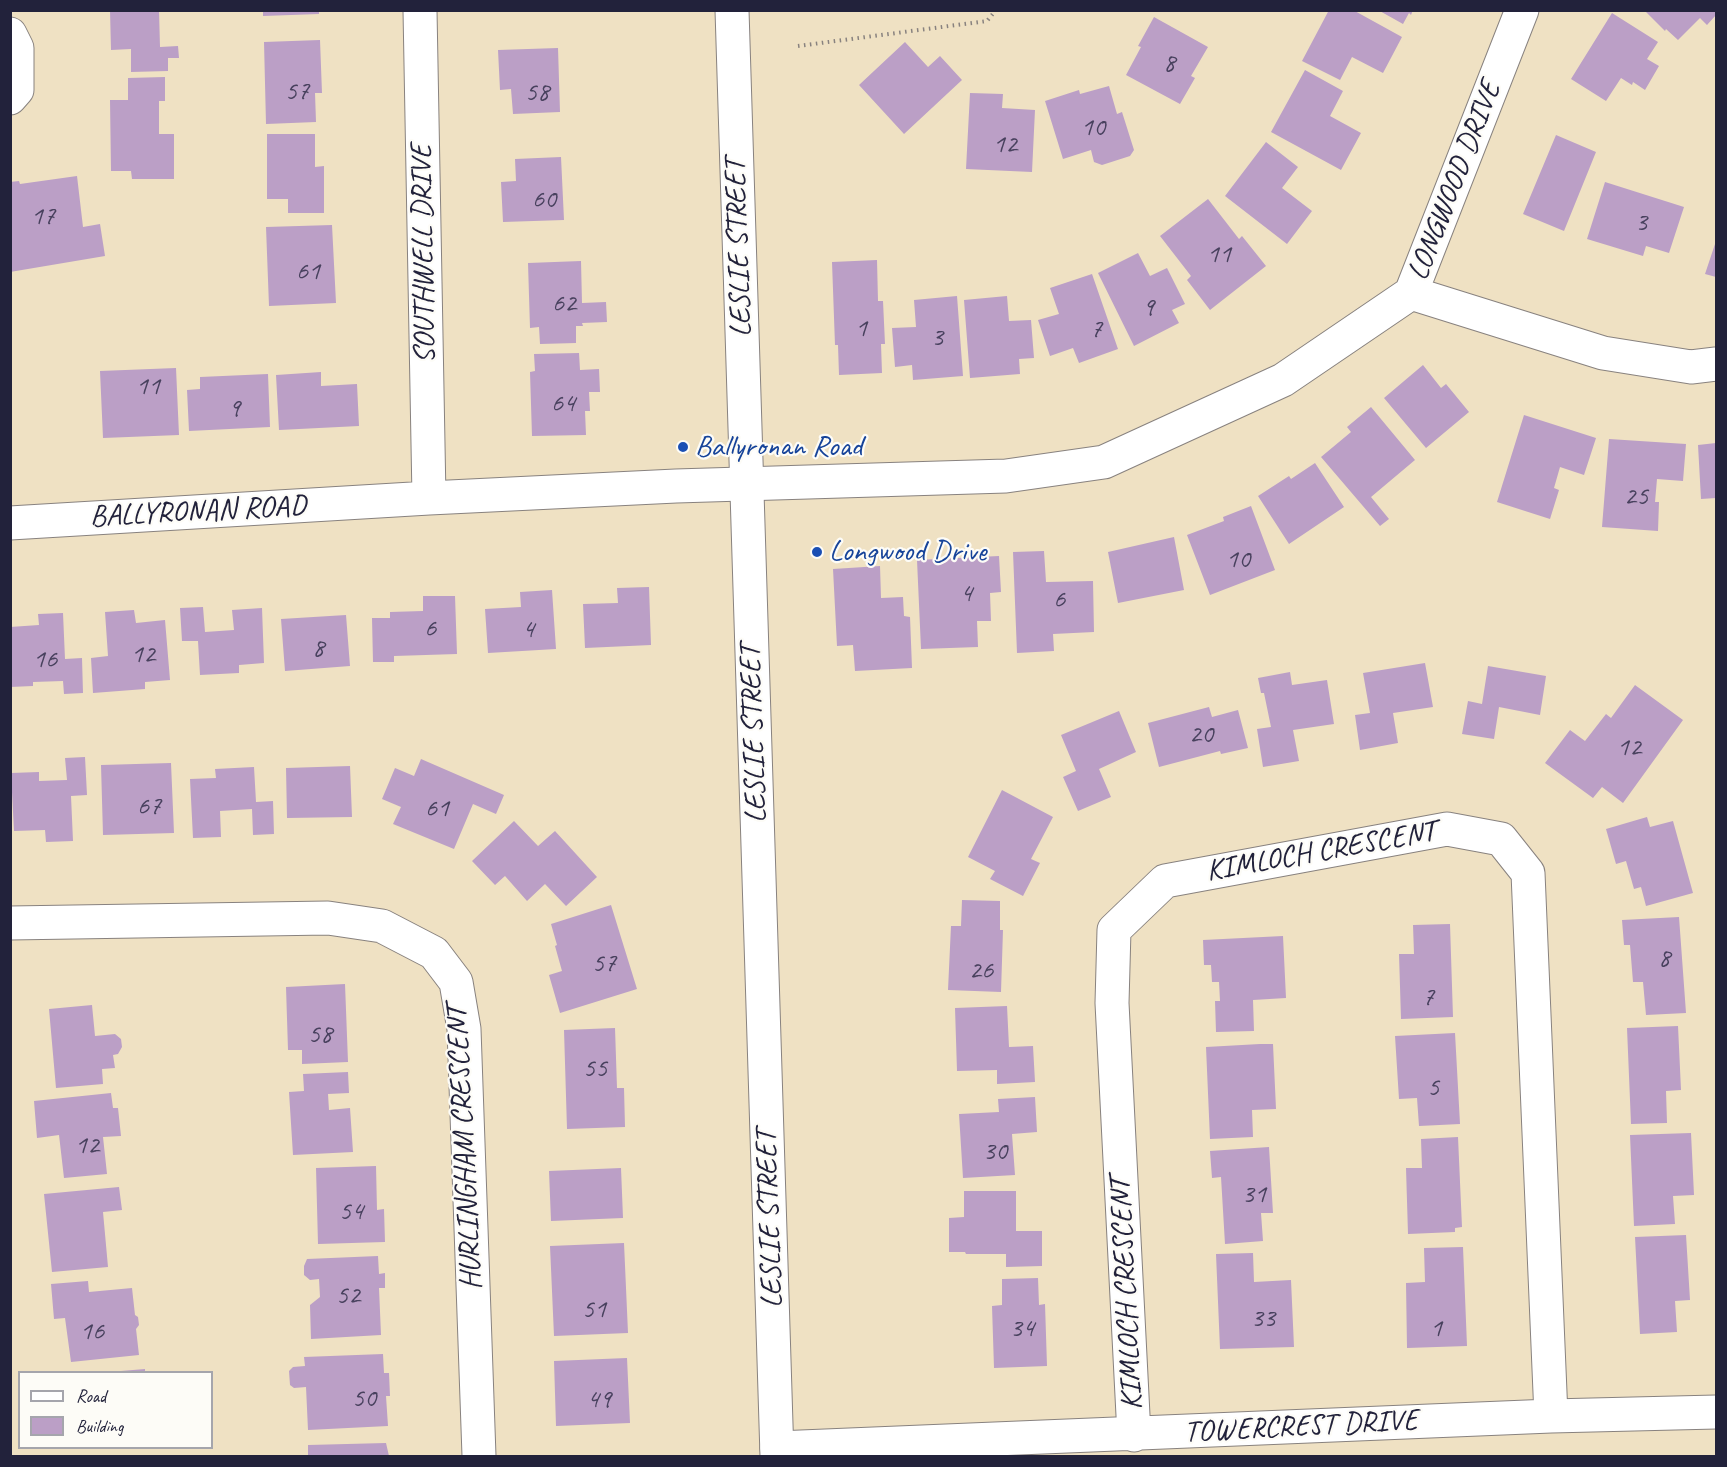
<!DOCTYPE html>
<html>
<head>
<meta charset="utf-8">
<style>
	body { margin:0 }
	#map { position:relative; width:1727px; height:1467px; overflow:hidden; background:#efe1c3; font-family:Caveat,sans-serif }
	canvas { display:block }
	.frame { position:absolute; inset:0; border:12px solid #22223b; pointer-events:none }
	.legend { position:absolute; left:18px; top:1371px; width:195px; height:78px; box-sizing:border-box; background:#fdfcf7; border:2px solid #a5a5ac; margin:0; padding:8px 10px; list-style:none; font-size:18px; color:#22223b }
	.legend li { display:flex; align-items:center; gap:12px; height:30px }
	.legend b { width:30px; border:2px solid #a5a5ac }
</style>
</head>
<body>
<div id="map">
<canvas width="1727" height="1467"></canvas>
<div class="frame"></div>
<ul class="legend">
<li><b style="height:8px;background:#fff"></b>Road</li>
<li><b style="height:16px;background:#bb9fc6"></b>Building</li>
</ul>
</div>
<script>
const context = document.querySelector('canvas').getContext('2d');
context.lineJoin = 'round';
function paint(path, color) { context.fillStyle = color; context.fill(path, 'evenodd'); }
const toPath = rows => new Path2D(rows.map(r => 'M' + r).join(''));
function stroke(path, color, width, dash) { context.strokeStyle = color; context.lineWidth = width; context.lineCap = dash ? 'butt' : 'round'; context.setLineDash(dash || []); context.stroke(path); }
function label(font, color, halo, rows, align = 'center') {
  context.font = font + ' Caveat,sans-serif'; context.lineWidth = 4.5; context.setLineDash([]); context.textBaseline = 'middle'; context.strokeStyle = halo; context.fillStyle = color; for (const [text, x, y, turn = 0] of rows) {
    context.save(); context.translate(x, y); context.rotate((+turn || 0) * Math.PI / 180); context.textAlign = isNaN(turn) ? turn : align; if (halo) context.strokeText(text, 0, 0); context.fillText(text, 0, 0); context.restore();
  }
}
paint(toPath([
	[110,10,159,10,160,47,178,46,179,58,168,58,168,71,131,72,131,49,111,50],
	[263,10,319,10,319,14,263,16],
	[1329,10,1353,10,1402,37,1383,73,1352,57,1340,80,1302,61],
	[1378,10,1413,10,1411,15,1409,13,1403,24],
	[1644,10,1716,10,1716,15,1707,25,1700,18,1678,40,1666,29,1665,31],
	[1612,13,1658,42,1647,59,1659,66,1645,90,1633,82,1632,85,1621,78,1606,101,1571,79],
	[1154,17,1208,47,1191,76,1195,78,1180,104,1126,75,1141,47,1138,46],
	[320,40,322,93,315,93,316,122,266,124,264,42],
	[905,42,928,67,940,56,962,80,904,134,859,85],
	[558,48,560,112,513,114,511,89,500,90,498,50],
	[1305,70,1343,91,1330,116,1361,133,1341,170,1271,132],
	[165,77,165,101,159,101,159,134,174,134,174,179,132,179,131,171,111,171,110,100,128,100,128,78],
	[1109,86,1117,114,1122,112,1134,150,1130,156,1102,165,1094,162,1091,150,1063,159,1045,101,1079,90,1080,94],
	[970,93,1003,94,1002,108,1035,110,1032,172,966,169],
	[267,134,315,134,315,167,324,166,324,213,288,213,288,199,267,199],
	[1556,135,1596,152,1564,231,1523,214],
	[1266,142,1298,167,1282,188,1312,211,1287,244,1225,196],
	[561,157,564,220,503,222,501,182,516,181,515,159],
	[77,176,83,227,100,224,105,256,10,272,10,182,19,181,20,184],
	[1605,182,1684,207,1669,253,1646,246,1643,256,1587,239],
	[1208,199,1239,239,1242,236,1266,266,1210,310,1187,280,1191,276,1160,236],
	[332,225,336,303,269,306,266,227],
	[1716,241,1716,277,1705,274],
	[1138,253,1150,276,1167,268,1185,304,1172,310,1179,323,1134,346,1098,273],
	[877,260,878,301,883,301,885,344,881,344,882,373,839,375,838,345,835,345,832,262],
	[581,261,582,303,606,302,607,322,582,323,583,326,576,326,576,343,540,344,539,327,530,328,528,263],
	[1092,274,1118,349,1079,363,1073,348,1050,356,1038,320,1059,314,1050,288],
	[957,296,963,376,913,380,912,365,895,367,892,328,916,327,914,300],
	[1007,296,1009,321,1031,320,1034,358,1019,359,1020,374,970,378,964,300],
	[579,353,580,370,599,369,600,392,589,392,590,411,585,411,586,435,532,436,530,372,535,371,534,354],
	[1423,365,1441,388,1446,384,1469,412,1426,448,1384,398],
	[176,368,179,435,103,438,100,371],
	[321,372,321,386,357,384,359,426,279,430,276,375],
	[268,374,270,427,189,431,187,390,200,389,200,377],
	[1371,407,1415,460,1371,497,1389,519,1380,526,1321,457,1351,432,1347,427],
	[1524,415,1596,438,1584,475,1560,467,1554,488,1559,490,1550,519,1497,502],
	[1609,439,1686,444,1683,481,1657,479,1655,502,1659,502,1658,531,1602,527],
	[1716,443,1716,498,1701,499,1698,445],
	[1315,463,1344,507,1289,544,1258,496,1289,476,1291,479],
	[1251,506,1275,570,1210,595,1187,535,1224,521,1223,517],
	[1174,537,1184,590,1118,603,1108,552],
	[1044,551,1046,582,1093,581,1094,632,1053,634,1054,651,1017,653,1013,552],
	[999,556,1001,592,990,593,991,621,977,621,978,647,921,649,917,560],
	[880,566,881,598,903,597,904,616,910,617,912,668,855,671,853,645,837,646,833,569],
	[649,587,651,645,585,648,583,604,618,603,617,588],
	[552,590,556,649,488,653,485,609,521,607,520,592],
	[423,596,455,596,457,654,394,656,394,662,373,662,372,618,390,618,390,612,423,611],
	[203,607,205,632,234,630,232,610,262,608,264,663,239,665,239,673,200,675,198,641,182,641,180,608],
	[134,610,136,623,165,620,170,680,145,682,145,689,93,693,91,658,108,656,105,612],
	[63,613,65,659,82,658,83,693,64,694,63,681,33,682,33,686,10,687,10,627,39,625,38,614],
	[346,615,350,666,285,671,281,619],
	[1425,663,1433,707,1393,713,1398,743,1360,750,1355,715,1370,713,1363,673],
	[1488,666,1546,676,1540,715,1499,707,1494,739,1462,734,1468,701,1482,704],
	[1290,672,1292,685,1327,680,1334,724,1293,730,1299,761,1263,767,1257,729,1271,727,1264,693,1261,693,1258,678],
	[1635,685,1683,720,1623,803,1602,787,1593,798,1545,763,1570,730,1585,741,1606,714,1611,718],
	[1209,707,1212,717,1238,710,1248,748,1221,754,1220,751,1159,767,1148,723],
	[1119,711,1136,752,1099,769,1111,797,1078,811,1063,777,1076,771,1061,735],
	[85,757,87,795,71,796,73,841,46,842,45,830,14,831,11,773,39,772,39,781,67,780,65,758],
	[421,759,504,795,496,814,473,804,454,849,393,824,401,807,382,799,395,768,414,776],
	[171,763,174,833,103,835,101,765],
	[350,766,352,817,287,818,286,768],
	[254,767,256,802,273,801,274,834,253,835,252,809,220,811,221,837,193,838,190,779,216,778,215,769],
	[1002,790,1053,817,1031,859,1040,863,1023,896,990,879,995,871,968,857],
	[1647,817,1650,827,1673,821,1693,893,1646,906,1641,887,1634,889,1626,861,1616,864,1606,829],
	[514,821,538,846,555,831,597,877,566,906,545,884,527,901,505,876,495,885,472,861],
	[962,900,1000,901,1000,930,1003,930,1001,992,948,990,951,926,961,926],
	[611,905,637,989,560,1013,549,975,562,971,555,946,557,945,551,924],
	[1679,917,1686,1013,1646,1015,1643,982,1633,982,1630,945,1624,945,1622,920],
	[1450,924,1453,1017,1401,1019,1399,954,1414,954,1413,925],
	[1283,936,1286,998,1253,1000,1254,1031,1216,1032,1215,1001,1220,1001,1219,982,1212,982,1211,965,1204,965,1203,940],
	[345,984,348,1062,302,1064,302,1050,288,1050,286,987],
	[92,1005,95,1036,115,1034,121,1039,122,1047,118,1054,113,1055,115,1068,102,1069,103,1084,56,1088,49,1009],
	[1007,1006,1009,1047,1033,1046,1035,1082,997,1084,997,1070,957,1071,955,1008],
	[1678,1026,1681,1090,1666,1091,1667,1123,1631,1124,1627,1028],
	[615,1028,617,1088,624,1088,625,1127,567,1129,564,1030],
	[1455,1033,1460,1124,1419,1126,1417,1098,1399,1099,1395,1036],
	[1260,1044,1273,1044,1276,1109,1252,1110,1253,1137,1210,1139,1206,1047],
	[348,1072,349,1093,328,1094,329,1110,350,1108,353,1152,293,1155,289,1092,304,1091,303,1074],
	[111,1093,113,1108,118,1108,121,1136,103,1137,107,1174,64,1178,59,1135,37,1138,34,1101],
	[1035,1097,1037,1132,1012,1134,1015,1175,963,1178,959,1114,999,1112,998,1099],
	[1691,1133,1694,1195,1673,1196,1675,1224,1634,1226,1630,1135],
	[1458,1137,1462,1227,1455,1228,1455,1232,1408,1234,1406,1168,1422,1168,1421,1139],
	[1269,1147,1273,1213,1261,1213,1263,1241,1225,1244,1221,1177,1212,1178,1210,1151],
	[376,1166,377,1210,384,1209,385,1242,318,1244,316,1168],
	[621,1168,623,1218,551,1221,549,1171],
	[119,1187,122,1210,103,1212,108,1267,52,1272,44,1194],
	[964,1191,1016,1191,1016,1231,1042,1231,1042,1266,1006,1267,1006,1254,966,1254,965,1252,949,1252,949,1218,964,1217],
	[1686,1235,1690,1300,1675,1301,1677,1332,1640,1334,1635,1237],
	[624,1243,628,1333,554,1336,550,1246],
	[1463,1247,1467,1346,1407,1348,1406,1283,1425,1282,1424,1248],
	[1253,1253,1254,1282,1291,1280,1294,1347,1220,1349,1216,1254],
	[378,1256,379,1274,385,1273,385,1288,379,1288,381,1335,311,1339,310,1305,320,1297,319,1279,310,1280,304,1275,304,1266,307,1259],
	[1038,1278,1039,1305,1045,1304,1047,1366,994,1368,992,1306,1002,1305,1002,1279],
	[88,1281,89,1292,132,1288,135,1315,138,1317,139,1325,136,1329,139,1355,71,1362,65,1318,54,1319,51,1284],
	[383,1354,384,1373,389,1373,390,1396,386,1396,388,1426,308,1430,306,1387,294,1388,290,1385,289,1371,293,1367,305,1366,304,1357],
	[627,1358,630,1423,556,1426,554,1361],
	[145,1369,145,1372,122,1372,121,1371],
	[386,1443,389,1456,308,1456,308,1445]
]), '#bb9fc6');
const minor = toPath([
	[420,10,429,498],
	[10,34,17,48,17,90,10,98],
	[1411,293,1603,353,1691,367,1716,364],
	[10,523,429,498,676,486,1006,476,1104,462,1283,380,1411,293,1522,10],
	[10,923,328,918,382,926,434,953,456,982,464,1029,479,1456],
	[1134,1435,1112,1003,1114,930,1165,881,1447,829,1501,839,1528,873,1551,1416],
	[777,1448,1551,1416,1716,1412]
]);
const major = toPath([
	[732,10,777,1456]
]);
stroke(minor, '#88827f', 35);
stroke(major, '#88827f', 35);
stroke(toPath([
	[798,46,987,21,996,10]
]), '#88827f', 4, [1.5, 4.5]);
stroke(minor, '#fff', 33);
stroke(major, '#fff', 33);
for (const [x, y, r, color] of [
	[683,447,6,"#1a4fb4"],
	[817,552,6,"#1a4fb4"]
]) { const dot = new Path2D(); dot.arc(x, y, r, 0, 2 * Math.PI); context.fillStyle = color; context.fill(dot); stroke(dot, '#fdfcf7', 2); }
label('27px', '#48415e', null, [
	["8",1169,64],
	["57",297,92],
	["58",537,93],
	["10",1093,128],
	["12",1005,145],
	["60",544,200],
	["17",43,217],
	["3",1641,223],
	["11",1219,255],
	["61",308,272],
	["62",564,304],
	["9",1148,308],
	["1",861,329],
	["7",1096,330],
	["3",937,338],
	["11",148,387],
	["64",563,404],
	["9",234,409],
	["25",1636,497],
	["10",1238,560],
	["4",966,594],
	["6",1059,600],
	["6",430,629],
	["4",528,630],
	["8",318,649],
	["12",143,655],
	["16",45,660],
	["20",1201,735],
	["12",1629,748],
	["67",149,807],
	["61",437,809],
	["8",1664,959],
	["57",604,964],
	["26",981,971],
	["7",1428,998],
	["58",320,1035],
	["55",595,1069],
	["5",1433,1088],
	["12",87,1146],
	["30",995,1152],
	["31",1254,1195],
	["54",351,1212],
	["52",348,1296],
	["51",594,1310],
	["33",1263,1319],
	["34",1022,1329],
	["1",1436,1329],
	["16",92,1332],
	["50",364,1399],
	["49",599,1400]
]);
label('30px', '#22223b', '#fdfcf7', [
	["LONGWOOD DRIVE",1455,181,-69],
	["LESLIE STREET",739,248,-92],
	["SOUTHWELL DRIVE",424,254,-91],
	["BALLYRONAN ROAD",198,512,-3],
	["LESLIE STREET",754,734,-92],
	["KIMLOCH CRESCENT",1321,852,-10],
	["HURLINGHAM CRESCENT",465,1148,-93],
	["LESLIE STREET",770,1219,-92],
	["KIMLOCH CRESCENT",1127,1294,-93],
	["TOWERCREST DRIVE",1301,1427,-3]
]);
label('30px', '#164399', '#fdfcf7', [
	["Ballyronan Road",695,447],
	["Longwood Drive",829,552]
], 'left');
</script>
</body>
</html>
